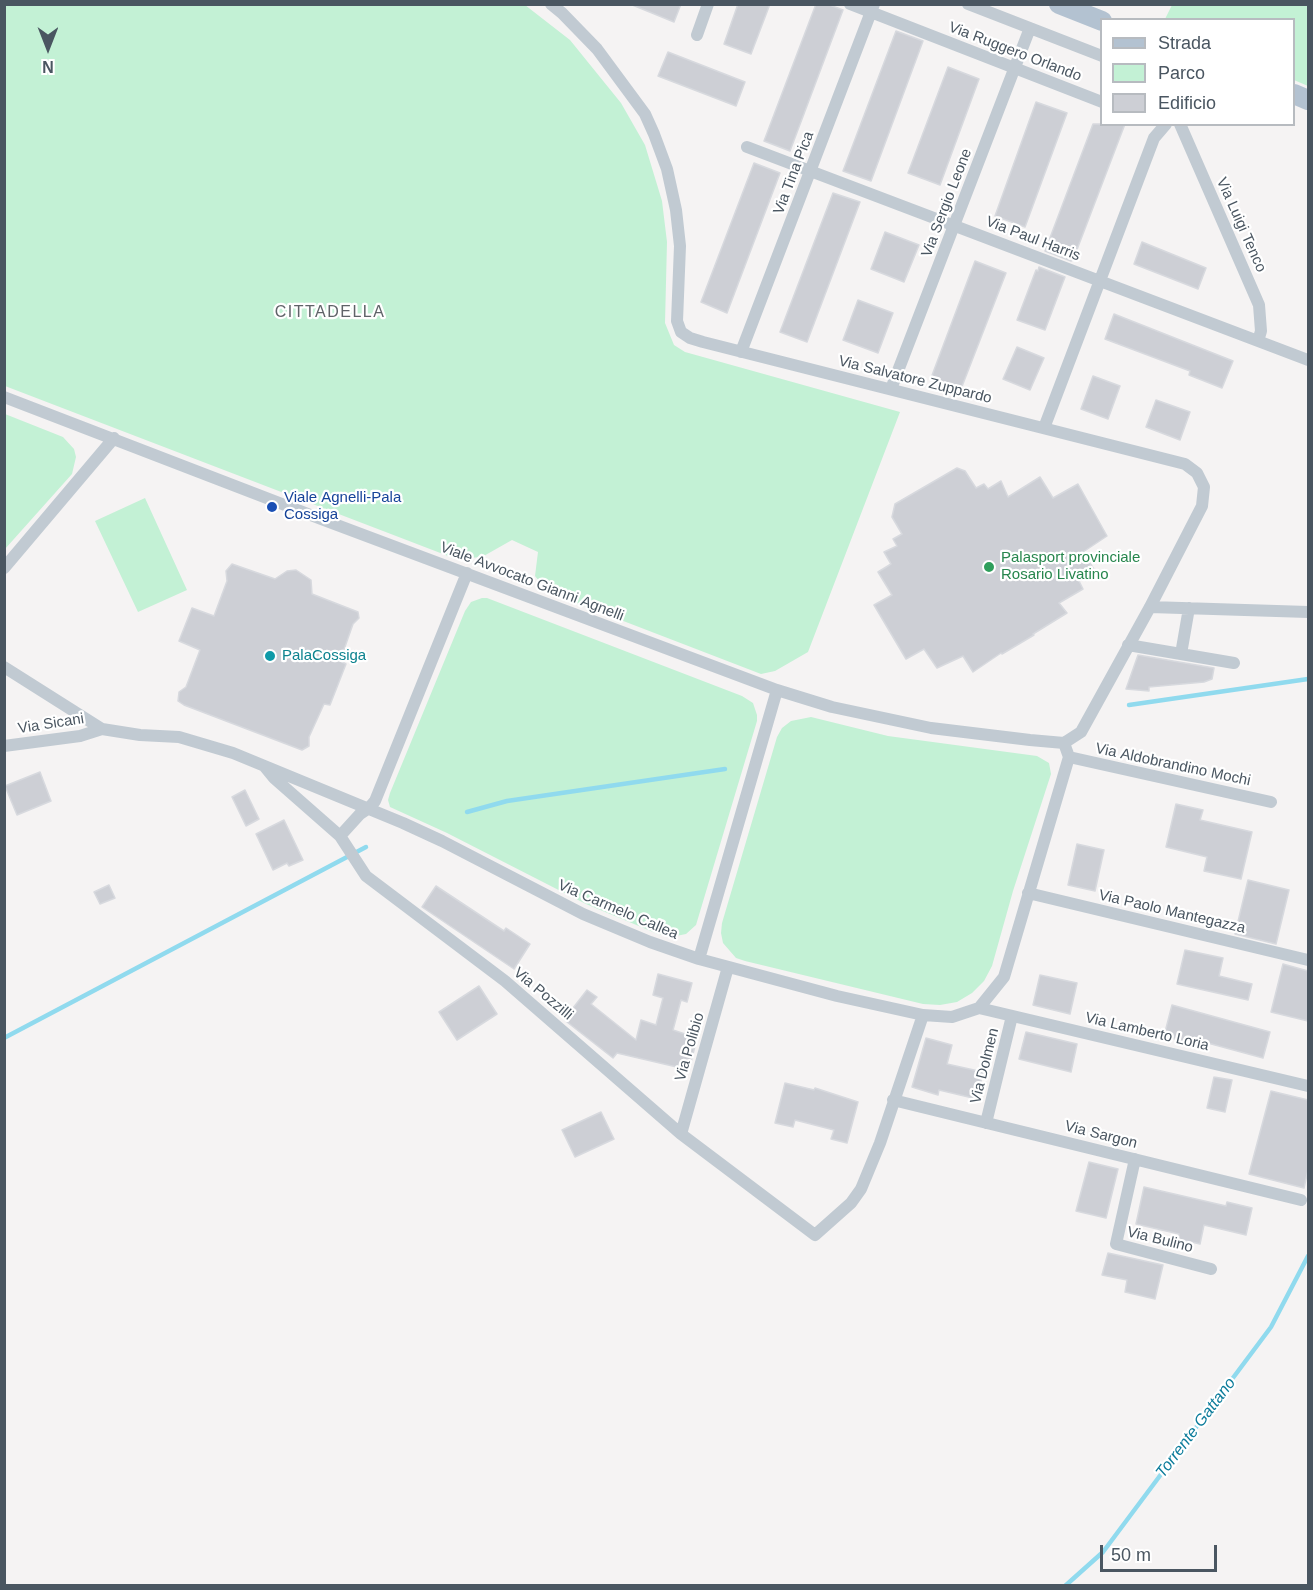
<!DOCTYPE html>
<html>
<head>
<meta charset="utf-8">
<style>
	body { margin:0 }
	#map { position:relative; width:1313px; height:1590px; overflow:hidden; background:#f5f3f3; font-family:Arial,sans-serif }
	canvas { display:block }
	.frame { position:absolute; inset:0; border:6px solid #4a5661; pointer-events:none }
	.legend { position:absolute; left:1100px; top:18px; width:195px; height:108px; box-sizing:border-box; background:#fff; border:2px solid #b7bbc0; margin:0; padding:8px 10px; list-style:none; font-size:18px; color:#4a5661 }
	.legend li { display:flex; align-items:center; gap:12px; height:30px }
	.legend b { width:30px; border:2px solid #b7bbc0 }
	.north { position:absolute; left:18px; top:18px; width:60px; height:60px; -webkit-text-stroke:4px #fff; paint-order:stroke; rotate:180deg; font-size:16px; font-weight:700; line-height:24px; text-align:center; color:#4a5661 }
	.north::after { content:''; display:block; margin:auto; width:21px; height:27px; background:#4a5661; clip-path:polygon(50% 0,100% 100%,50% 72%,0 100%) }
	.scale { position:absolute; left:1100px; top:1545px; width:117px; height:27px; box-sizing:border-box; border:3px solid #4a5661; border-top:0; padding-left:8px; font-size:18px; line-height:21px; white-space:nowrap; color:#4a5661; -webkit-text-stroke:4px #fff; paint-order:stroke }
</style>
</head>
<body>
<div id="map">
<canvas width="1313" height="1590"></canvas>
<div class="frame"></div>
<ul class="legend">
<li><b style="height:8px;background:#b3c2d1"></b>Strada</li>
<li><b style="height:16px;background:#c3f1d5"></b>Parco</li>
<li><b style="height:16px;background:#cdcfd5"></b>Edificio</li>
</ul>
<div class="north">N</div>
<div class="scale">50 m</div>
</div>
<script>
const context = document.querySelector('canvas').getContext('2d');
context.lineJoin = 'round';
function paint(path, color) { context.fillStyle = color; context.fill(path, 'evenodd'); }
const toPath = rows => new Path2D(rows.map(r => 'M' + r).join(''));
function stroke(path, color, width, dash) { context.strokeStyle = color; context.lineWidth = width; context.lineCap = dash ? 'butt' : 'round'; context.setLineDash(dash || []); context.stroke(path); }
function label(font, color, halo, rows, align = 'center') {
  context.font = font + ' Arial,sans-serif'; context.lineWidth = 4.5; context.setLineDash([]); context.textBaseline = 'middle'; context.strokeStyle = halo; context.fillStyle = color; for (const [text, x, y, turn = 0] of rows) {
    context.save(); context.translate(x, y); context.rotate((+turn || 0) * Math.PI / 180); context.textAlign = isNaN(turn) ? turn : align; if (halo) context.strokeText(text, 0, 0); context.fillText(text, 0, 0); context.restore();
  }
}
paint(toPath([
	[525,5,570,40,621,103,645,145,662,201,667,242,665,323,674,345,685,352,900,412,808,652,775,671,761,674,548,592,535,576,538,552,512,540,482,557,456,559,5,386,5,5],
	[1172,5,1308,5,1308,86,1294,80,1294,20,1165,19],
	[5,414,63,437,74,449,76,457,72,474,5,549],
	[145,498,187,590,138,612,95,521],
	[482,598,487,598,742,696,753,703,757,715,757,721,696,925,686,934,671,937,658,934,586,904,447,833,390,807,388,800,390,793,465,611,471,602],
	[811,717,888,736,1037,756,1049,763,1051,774,1013,891,992,966,984,981,972,993,957,1002,940,1005,923,1004,745,961,736,958,723,943,721,933,722,923,777,737,782,728,791,721]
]), '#c3f1d5');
stroke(toPath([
	[1129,705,1308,679],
	[467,812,507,801,725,769],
	[4,1038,366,847],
	[1065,1586,1103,1552,1271,1327,1308,1256]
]), '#90daee', 4.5);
const building = toPath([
	[630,4,681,4,674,22,630,4],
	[738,4,770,4,751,54,724,44,738,4],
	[816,4,827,4,843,10,790,151,764,141,816,4],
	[896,31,923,41,871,181,843,171,896,31],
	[668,52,745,82,736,106,658,76,668,52],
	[948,67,979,79,940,185,908,173,948,67],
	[1036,102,1067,113,1025,227,995,216,1036,102],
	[1093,124,1125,124,1073,260,1071,261,1045,251,1093,124],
	[754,163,780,173,727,313,701,302,754,163],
	[833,193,860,202,807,342,780,332,833,193],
	[885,232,919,245,904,282,871,269,885,232],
	[1142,242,1206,268,1198,289,1134,264,1142,242],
	[975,261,1006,273,961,389,931,378,975,261],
	[1039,267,1065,277,1045,330,1017,320,1036,270,1038,271,1039,267],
	[858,300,893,313,878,353,843,340,858,300],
	[1114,314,1233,361,1222,388,1189,375,1190,371,1105,339,1114,314],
	[1017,347,1044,358,1030,390,1003,379,1017,347],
	[1093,376,1120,386,1108,419,1081,409,1093,376],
	[1156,400,1190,412,1180,440,1146,427,1156,400],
	[957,468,965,471,976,488,984,484,988,489,1001,481,1008,497,1040,477,1053,498,1078,484,1107,536,1083,552,1095,571,1079,581,1083,589,1059,603,1067,613,1033,634,1034,635,1002,654,1001,653,973,672,963,656,937,668,924,649,906,659,874,605,892,595,878,572,891,564,884,552,897,546,893,539,902,534,892,517,895,504,957,468],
	[232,564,275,579,287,571,296,570,311,580,312,594,358,612,359,618,353,624,340,661,346,664,330,705,324,704,309,737,309,746,302,750,184,705,178,701,179,692,186,687,200,650,179,641,192,608,214,616,227,581,226,571,232,564],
	[1138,655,1214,668,1212,679,1204,682,1149,687,1149,691,1126,689,1138,655],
	[40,772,51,801,17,815,5,786,40,772],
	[245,790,259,819,246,826,232,797,245,790],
	[1176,804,1203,810,1200,820,1252,832,1241,879,1204,871,1207,857,1166,847,1176,804],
	[284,820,303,860,289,866,287,863,273,870,256,834,284,820],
	[1077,844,1104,850,1095,891,1068,885,1077,844],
	[1248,880,1289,890,1276,944,1235,934,1248,880],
	[109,885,115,898,100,904,94,892,109,885],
	[436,886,504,931,506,928,530,944,514,969,422,907,436,886],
	[1185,950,1223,958,1219,976,1252,984,1248,1000,1177,984,1185,950],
	[1283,964,1308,971,1308,1021,1271,1012,1283,964],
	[658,974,692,983,687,1002,681,1000,673,1030,697,1038,690,1066,682,1064,681,1068,617,1053,613,1058,567,1022,576,1010,573,1008,587,990,597,997,591,1004,636,1040,641,1020,656,1025,663,998,653,995,658,974],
	[1040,975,1077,983,1070,1014,1033,1005,1040,975],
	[479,986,497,1014,457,1040,439,1012,479,986],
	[1172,1005,1270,1032,1263,1058,1204,1042,1202,1046,1164,1036,1172,1005],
	[1026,1032,1077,1044,1071,1072,1019,1059,1026,1032],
	[926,1038,952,1045,947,1064,983,1072,977,1099,939,1090,938,1095,912,1087,926,1038],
	[1214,1077,1232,1080,1225,1112,1207,1108,1214,1077],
	[785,1083,814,1090,815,1088,858,1102,847,1143,831,1139,834,1130,795,1120,793,1127,775,1123,785,1083],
	[1271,1091,1308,1100,1308,1170,1304,1188,1249,1174,1271,1091],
	[601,1112,614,1139,575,1157,562,1130,601,1112],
	[1089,1162,1118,1169,1106,1218,1076,1211,1089,1162],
	[1144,1187,1226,1206,1227,1202,1252,1208,1246,1235,1204,1225,1200,1244,1178,1239,1179,1234,1136,1224,1144,1187],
	[1108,1253,1163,1265,1155,1299,1125,1292,1127,1280,1102,1275,1108,1253]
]);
paint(building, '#cdcfd5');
stroke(building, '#d7d9de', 1.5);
stroke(toPath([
	[551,4,562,13,597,49,645,114,654,134,667,169,676,210,680,246,677,321,681,332,690,338,703,342,1185,464,1197,473,1204,487,1202,506,1150,607,1081,732,1064,743],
	[850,4,1102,102],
	[968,4,1102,56],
	[697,35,708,4],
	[1180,124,1259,305,1261,331,1258,341],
	[747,147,1308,360],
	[741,352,874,4],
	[891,389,1030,28],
	[4,397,321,519,777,690,832,707,931,728,1030,740,1064,743],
	[1044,428,1154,138,1166,124],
	[4,568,114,438],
	[1150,607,1308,612],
	[1128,645,1234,663],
	[1181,654,1189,608],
	[4,667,102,729,140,735,179,737,233,753,403,823,442,841,583,914,650,942,699,959,837,996,923,1015,952,1017,979,1008,1004,977,1069,757,1064,743],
	[4,746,80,736,102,729],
	[1069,757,1271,802],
	[265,767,274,778,340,836,366,876,505,981,681,1134,815,1235,851,1203,861,1189,880,1143,923,1015],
	[340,836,360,814,369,808,375,801,467,573],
	[1028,893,1308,960],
	[699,959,777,690],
	[979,1008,1308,1086],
	[893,1100,1301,1200],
	[986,1123,1012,1016],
	[681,1134,728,967],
	[1135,1159,1116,1244,1211,1269]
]), '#c1cad2', 12);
stroke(toPath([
	[1059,4,1102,21],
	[1294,94,1308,100]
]), '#b3c2d1', 20);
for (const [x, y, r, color] of [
	[272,507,6,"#1a4fb4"],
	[989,567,6,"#2e9e5b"],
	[270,656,6,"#0f9aa8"]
]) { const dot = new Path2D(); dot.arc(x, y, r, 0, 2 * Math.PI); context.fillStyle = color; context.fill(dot); stroke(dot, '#fff', 2); }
label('15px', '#4a5661', '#fff', [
	["Via Ruggero Orlando",1015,52,21],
	["Via Tina Pica",794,173,-69],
	["Via Sergio Leone",947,203,-69],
	["Via Luigi Tenco",1241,225,66],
	["Via Paul Harris",1033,239,21],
	["Via Salvatore Zuppardo",915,380,14],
	["Viale Avvocato Gianni Agnelli",532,582,21],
	["Via Sicani",51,724,-9],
	["Via Aldobrandino Mochi",1173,765,12],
	["Via Carmelo Callea",618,910,23],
	["Via Paolo Mantegazza",1172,912,13],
	["Via Pozzilli",543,994,40],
	["Via Lamberto Loria",1147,1032,13],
	["Via Polibio",690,1047,-74],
	["Via Dolmen",985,1066,-76],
	["Via Sargon",1101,1135,14],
	["Via Bulino",1160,1240,14]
]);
label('15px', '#164399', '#fff', [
	["Viale Agnelli-Pala",284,498],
	["Cossiga",284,515]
], 'left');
label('15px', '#27864d', '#fff', [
	["Palasport provinciale",1001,558],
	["Rosario Livatino",1001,575]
], 'left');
label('15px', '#0d838f', '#fff', [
	["PalaCossiga",282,656]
], 'left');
context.letterSpacing = '1.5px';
label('16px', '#5f6368', '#fff', [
	["CITTADELLA",330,313]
]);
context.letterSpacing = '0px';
label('italic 16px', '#0c7c9b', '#fff', [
	["Torrente Gattano",1196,1428,-53]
]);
</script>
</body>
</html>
